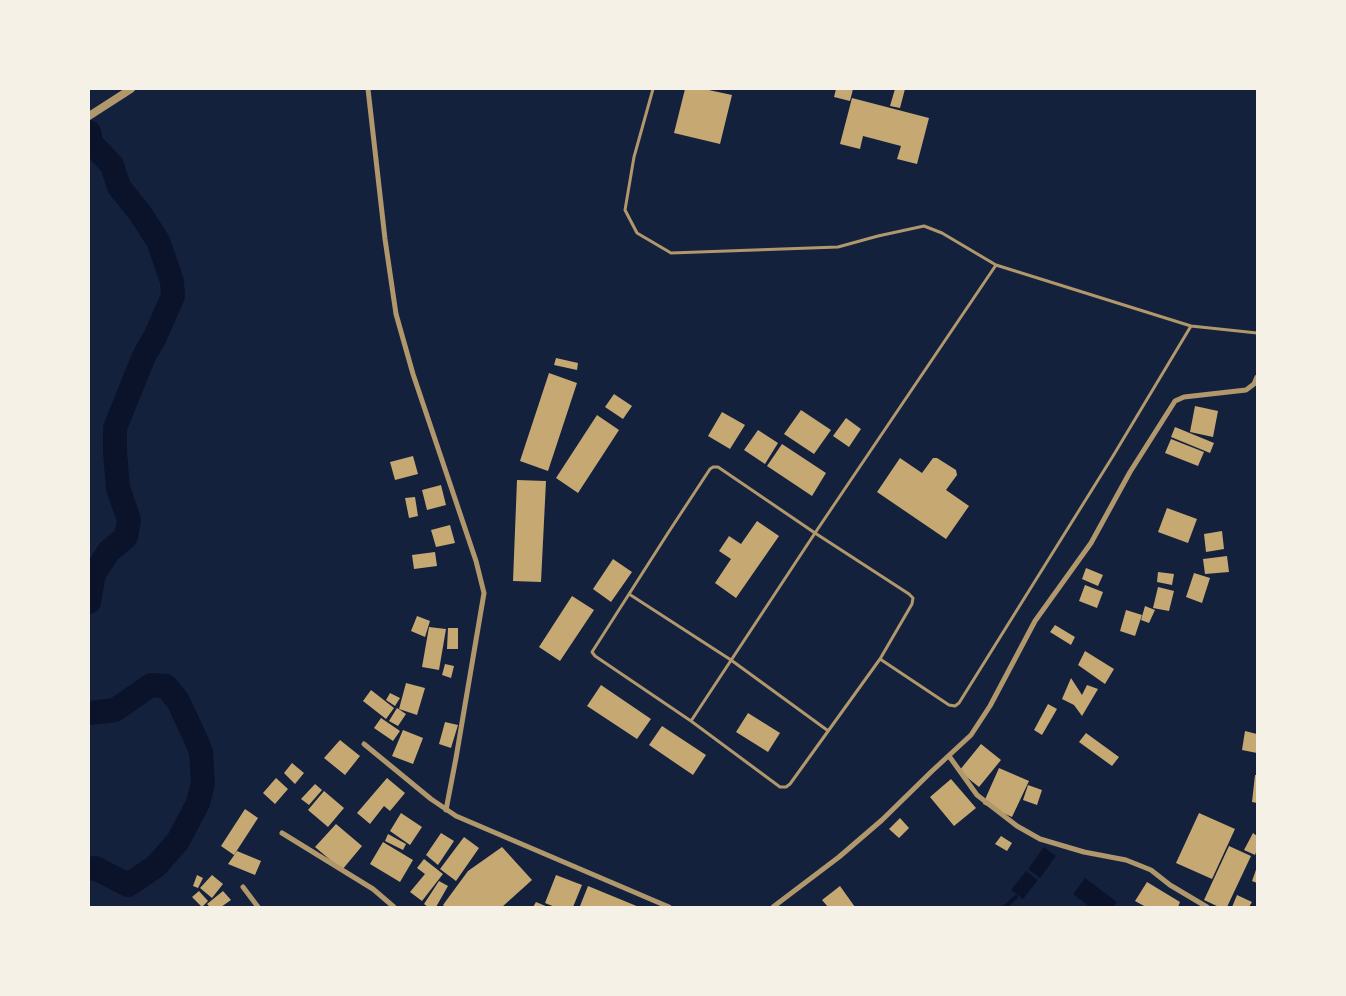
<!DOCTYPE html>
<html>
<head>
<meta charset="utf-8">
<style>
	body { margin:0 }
	#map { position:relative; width:1346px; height:996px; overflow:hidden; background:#14213d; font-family:Lato,sans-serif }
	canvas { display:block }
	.frame { position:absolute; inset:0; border:90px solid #f6f1e7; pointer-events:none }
</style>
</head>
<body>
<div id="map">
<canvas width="1346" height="996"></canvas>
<div class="frame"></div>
</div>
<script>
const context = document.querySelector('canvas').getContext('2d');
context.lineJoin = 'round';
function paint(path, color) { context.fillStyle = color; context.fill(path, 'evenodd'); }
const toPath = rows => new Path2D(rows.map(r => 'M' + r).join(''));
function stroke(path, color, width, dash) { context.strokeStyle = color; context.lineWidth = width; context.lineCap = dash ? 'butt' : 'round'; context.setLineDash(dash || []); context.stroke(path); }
paint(toPath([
	[1044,847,1056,856,1040,878,1028,869],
	[1026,871,1038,880,1023,899,1011,890],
	[1085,878,1117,902,1113,907,1090,907,1073,894]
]), '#0b132b');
stroke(toPath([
	[1005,907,1016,897]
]), '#0b132b', 4);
stroke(toPath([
	[89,132,91,143,112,165,119,187,140,213,158,241,172,281,173,296,155,337,144,356,115,428,115,452,118,488,129,520,126,537,109,551,94,574,89,602],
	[89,713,115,710,151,685,166,686,178,701,194,735,201,752,203,784,198,803,178,841,156,866,128,885,95,868,89,869]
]), '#0b132b', 24);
paint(toPath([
	[685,89,704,89,732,95,720,144,674,133],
	[836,89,853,89,850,101,834,97],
	[895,89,905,89,900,108,890,106],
	[852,98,929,118,917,164,897,159,901,146,863,136,860,149,840,144],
	[556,358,578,363,577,370,554,365],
	[549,373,577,383,548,471,520,461],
	[614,394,632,406,623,419,605,407],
	[1195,406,1218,411,1213,437,1190,432],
	[801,410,831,430,814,454,784,434],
	[722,412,745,425,730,449,708,436],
	[597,415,619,430,578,493,556,478],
	[846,418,861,429,849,447,833,436],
	[1175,427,1214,443,1210,453,1171,437],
	[758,430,778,443,765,464,744,450],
	[1171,439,1204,452,1198,466,1165,453],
	[782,444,826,473,812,496,767,466],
	[413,456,418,474,395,480,390,462],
	[900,458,922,473,933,458,937,458,956,470,957,475,946,490,969,506,946,539,877,492],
	[517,480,546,481,541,582,513,581],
	[441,485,446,505,427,510,422,490],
	[415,497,418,516,409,518,405,498],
	[1167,508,1197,519,1188,543,1158,532],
	[757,521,779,536,736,598,715,583,731,559,719,551,729,536,741,544],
	[450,525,455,543,436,547,431,530],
	[1222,531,1224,549,1206,552,1204,534],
	[435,552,437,566,414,569,412,555],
	[1227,556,1229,572,1205,574,1203,559],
	[613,559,632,572,611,602,593,589],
	[1086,568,1103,575,1098,586,1082,579],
	[1158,572,1174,574,1172,585,1157,582],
	[1194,573,1210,578,1202,603,1186,597],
	[1085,585,1103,592,1097,608,1079,601],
	[1158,587,1174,591,1169,611,1153,608],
	[572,596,594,610,560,661,539,647],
	[1145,606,1155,610,1149,623,1141,620],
	[1126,610,1142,615,1135,636,1120,631],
	[417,616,430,621,425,637,411,631],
	[1055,625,1075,637,1071,645,1050,632],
	[429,627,446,629,439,670,422,667],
	[448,628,458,628,458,649,447,649],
	[1085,651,1114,669,1105,684,1078,665],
	[445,664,454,666,451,678,442,675],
	[1071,678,1082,695,1087,685,1098,689,1082,716,1074,705,1062,699],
	[406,683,425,688,417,715,399,709],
	[601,685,651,719,637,739,587,706],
	[371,690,394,708,386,719,363,701],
	[390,693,400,698,395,706,386,700],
	[1048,704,1057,709,1042,735,1034,730],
	[397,708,406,714,398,726,389,721],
	[748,713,780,733,768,752,736,732],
	[381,718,400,731,393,741,374,728],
	[445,722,458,725,451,748,439,744],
	[662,726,706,755,693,775,649,745],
	[403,730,423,738,413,764,392,756],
	[1245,731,1257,734,1257,753,1242,750],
	[1086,733,1119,757,1112,766,1079,742],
	[340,740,360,756,345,775,324,758],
	[981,744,1001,760,979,787,959,771],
	[292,763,304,773,295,784,284,773],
	[999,768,1029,781,1012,817,983,804],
	[1255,775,1257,775,1257,803,1252,802],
	[276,778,288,789,275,804,263,793],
	[387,778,405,793,390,811,384,806,370,824,357,813],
	[951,779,976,808,954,826,930,797],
	[315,784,322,790,309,805,301,799],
	[1028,785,1042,790,1037,805,1023,800],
	[324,791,344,808,328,827,308,810],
	[245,809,258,818,234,855,221,846],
	[401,813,422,827,410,845,390,831],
	[1199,813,1235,829,1212,879,1176,863],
	[900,818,909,828,899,838,889,829],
	[336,824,362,846,342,870,315,847],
	[441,833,454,841,438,865,426,855],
	[1253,833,1257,836,1257,850,1255,855,1244,850],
	[388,834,406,844,403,850,385,841],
	[1001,836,1012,843,1007,851,995,844],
	[464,837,479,848,456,881,440,869],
	[383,842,413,860,400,882,370,864],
	[1229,846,1251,856,1227,907,1219,907,1204,900],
	[502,847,532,880,502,907,445,907,443,905,468,871],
	[237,851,261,861,255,875,228,864],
	[424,859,443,874,422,901,410,892,425,874,417,868],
	[1257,867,1257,883,1252,881],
	[197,875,203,878,198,888,193,886],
	[212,875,223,884,212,898,200,888],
	[556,875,582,885,573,907,555,907,545,903],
	[439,881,448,886,436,907,428,907,424,904],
	[1147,882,1180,902,1178,907,1146,907,1135,901],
	[588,886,639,907,584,907,580,906],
	[840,886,855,907,828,907,822,900],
	[199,891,208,901,202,907,192,897],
	[223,891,231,900,221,907,210,907,207,904],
	[1237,895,1252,902,1249,907,1232,907],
	[536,902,548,907,533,907]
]), '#c6a872');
stroke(toPath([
	[653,89,634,157,625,210,637,233,671,253,838,247,878,236,924,226,942,233,996,265,1191,326,1257,333],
	[713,467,718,467,815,533,909,594,913,598,912,604,880,659,790,784,786,787,780,787,691,721,595,656,592,652,668,533,710,469,713,467],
	[629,594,731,660,827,730],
	[880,659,949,705,955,706,959,703,1113,456,1191,326],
	[691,721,815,533,996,265]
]), '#b1986c', 3);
stroke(toPath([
	[368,89,385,239,396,314,413,374,476,561,484,593,456,758,446,810],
	[364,744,431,799,456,816,669,907],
	[949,756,977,795,1017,826,1040,839,1084,852,1126,860,1151,870,1170,885,1207,907],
	[282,833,373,889,394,907],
	[243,887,258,907],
	[773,907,839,857,882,820,931,772,971,735,990,706,1035,621,1091,543,1130,472,1175,401,1184,397,1246,390,1254,384,1257,377]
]), '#b1986c', 5);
stroke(toPath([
	[89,116,131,89]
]), '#b1986c', 8);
</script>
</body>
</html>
